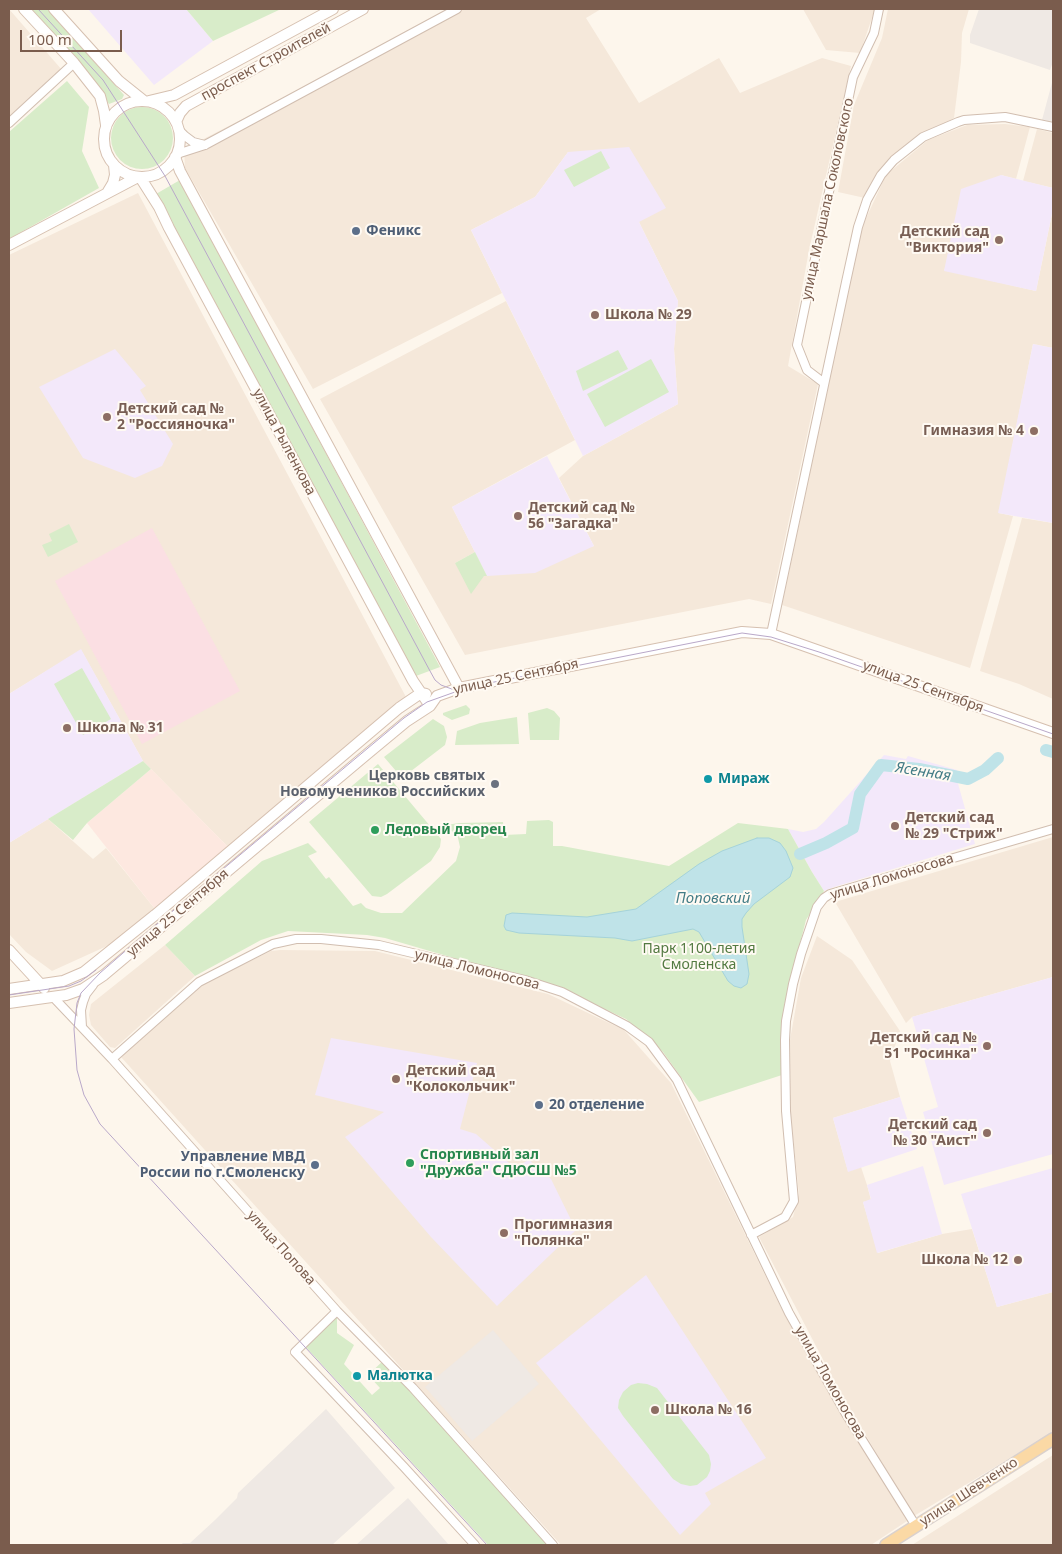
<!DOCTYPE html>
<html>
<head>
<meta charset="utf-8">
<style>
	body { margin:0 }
	#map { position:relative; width:1062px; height:1554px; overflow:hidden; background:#fdf6ec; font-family:"Noto Sans",sans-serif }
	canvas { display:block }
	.frame { position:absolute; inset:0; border:10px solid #7a5c4d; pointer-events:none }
	.scale { position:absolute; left:20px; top:30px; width:102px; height:22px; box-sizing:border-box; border:2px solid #7a5c4d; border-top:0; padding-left:6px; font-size:15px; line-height:18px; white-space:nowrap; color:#7a5c4d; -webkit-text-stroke:4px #fffaf3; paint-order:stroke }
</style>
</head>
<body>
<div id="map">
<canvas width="1062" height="1554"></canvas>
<div class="frame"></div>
<div class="scale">100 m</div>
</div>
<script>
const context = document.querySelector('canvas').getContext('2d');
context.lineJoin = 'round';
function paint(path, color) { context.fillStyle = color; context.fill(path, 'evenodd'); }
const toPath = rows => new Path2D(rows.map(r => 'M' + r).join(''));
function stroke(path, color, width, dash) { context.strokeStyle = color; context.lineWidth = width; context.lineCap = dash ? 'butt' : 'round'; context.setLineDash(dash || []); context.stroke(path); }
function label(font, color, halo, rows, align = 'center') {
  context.font = font + ' "Noto Sans",sans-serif'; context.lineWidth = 4; context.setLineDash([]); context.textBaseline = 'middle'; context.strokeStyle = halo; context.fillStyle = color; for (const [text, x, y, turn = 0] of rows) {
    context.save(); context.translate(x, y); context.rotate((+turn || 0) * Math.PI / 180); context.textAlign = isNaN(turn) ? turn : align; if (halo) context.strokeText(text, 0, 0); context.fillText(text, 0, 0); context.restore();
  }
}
paint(toPath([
	[9,9,62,70,9,117],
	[457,9,601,9,586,18,639,103,719,58,740,93,822,58,851,66,809,250,788,366,818,384,771,604,749,599,465,655,320,399,506,301,575,440,452,507,475,552,455,563,485,576,594,546,559,478,583,456,678,404,674,349,678,301,639,222,568,152,535,197,471,230,502,293,313,389,185,168,184,149],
	[803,9,875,9,860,53,826,50],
	[888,9,969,9,962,33,961,62,954,118,912,142,879,171,865,198,838,192,854,105,882,38],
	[1005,124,1030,127,1016,179,1001,175,944,270,1036,291,1053,209,1053,348,1033,344,999,513,1013,516,970,668,782,605,862,227,886,175,928,140,967,125],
	[1037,129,1053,133,1053,188,1023,181],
	[138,193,406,697,229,848,143,761,81,650,9,694,9,255],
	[1022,518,1053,523,1053,699,1019,684,980,671],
	[48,819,93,859,106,848,155,909,118,941,52,971,26,952,9,934,9,843],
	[1053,837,1053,977,912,1017,906,1023,835,902],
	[817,936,852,960,900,1031,890,1061,900,1097,833,1118,848,1171,861,1167,867,1185,871,1200,863,1202,878,1253,942,1234,972,1229,997,1307,1053,1292,1053,1432,914,1516,840,1392,759,1237,793,1217,799,1194,791,1119,790,1040,801,978],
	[165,945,195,976,115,1048,110,1047,91,1025,89,1015,91,1004],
	[280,950,375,951,548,994,624,1030,671,1083,784,1314,907,1521,871,1545,561,1545,121,1057,200,986,271,951],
	[1053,1455,1053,1545,912,1545]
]), '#f5e8da');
paint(toPath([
	[151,769,229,848,155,909,87,823]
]), '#fde8e0');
paint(toPath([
	[979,9,1053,9,1053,62,1050,70,970,43,970,35],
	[1053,79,1053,122,1042,120],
	[493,1330,539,1384,472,1441,425,1387],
	[326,1409,395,1488,332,1545,180,1545,183,1543,190,1543,215,1520,237,1498,238,1493],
	[408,1498,449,1545,356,1545]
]), '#efe9e4');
paint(toPath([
	[88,9,186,9,213,41,154,85],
	[629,147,666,208,639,222,678,301,674,349,678,404,583,456,471,230,535,197,568,152],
	[1001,175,1053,188,1053,209,1036,291,944,271,961,189],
	[1033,344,1053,348,1053,523,998,513],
	[115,349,146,386,140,390,173,444,162,466,135,478,83,458,39,387],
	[547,456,594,546,535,573,487,576,452,507],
	[81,649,143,761,9,843,9,694],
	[884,755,906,759,908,756,957,770,957,780,975,844,834,887,824,891,812,872,788,829,803,832,816,829,824,822],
	[1053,977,1053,1154,944,1185,923,1112,938,1107,912,1017],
	[331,1038,477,1063,460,1129,476,1134,509,1163,494,1177,529,1160,551,1179,576,1230,497,1306,431,1237,345,1137,384,1112,315,1095],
	[900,1097,917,1149,848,1172,833,1118],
	[923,1166,942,1234,877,1253,863,1202,871,1199,867,1185],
	[1053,1168,1053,1292,997,1307,961,1194],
	[646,1275,766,1458,705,1493,711,1504,680,1535,536,1363]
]), '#f3e8fa');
paint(toPath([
	[152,528,240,691,142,744,55,581]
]), '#fbdfe3');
paint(toPath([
	[25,9,47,9,124,95,122,99,109,104,103,95],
	[186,9,281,9,213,41],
	[67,81,89,107,82,151,99,188,9,239,9,132],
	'111 138a31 31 0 1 1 62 0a31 31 0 1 1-62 0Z',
	[601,151,610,168,574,187,564,170],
	[180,180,440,667,416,676,156,194],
	[618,350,628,369,583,391,576,371],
	[651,359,669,392,605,427,587,394],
	[69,524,78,542,48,557,42,545,52,541,49,534],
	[475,552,487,576,484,576,471,594,455,563],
	[82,668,111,719,83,735,54,684],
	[466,705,470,709,469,714,452,720,443,715,443,713],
	[547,708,554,711,560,718,559,740,530,740,528,713],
	[517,717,519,744,455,745,457,731,480,723],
	[433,719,444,726,447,737,445,745,402,778,384,757],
	[143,761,151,769,87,823,73,840,48,819],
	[378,764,441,839,440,847,431,861,387,894,381,897,372,896,309,822],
	[549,820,553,822,553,846,562,846,669,866,738,823,788,829,812,872,824,891,806,920,784,1006,782,1075,699,1102,663,1052,626,1019,564,990,385,938,367,935,288,931,261,940,195,976,165,945,262,861,308,843,317,852,308,856,326,879,329,877,353,906,361,903,366,908,381,913,402,913,456,861,460,847,458,838,446,825,459,823,503,822,504,835,526,834,527,821],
	[337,1312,337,1333,354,1345,344,1364,372,1395,380,1388,368,1375,384,1360,552,1545,488,1545,303,1344],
	[638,1383,647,1384,657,1388,709,1455,711,1464,710,1471,707,1477,697,1485,690,1486,681,1484,673,1479,623,1416,618,1408,619,1400,623,1392,631,1385]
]), '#d8ecc9');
const water = toPath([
	[757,838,769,838,780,843,786,851,793,868,790,877,754,904,746,913,742,919,742,927,749,974,747,984,741,988,734,986,728,981,699,932,693,929,632,941,615,938,519,933,506,930,504,926,506,915,512,913,587,917,636,909,699,864,722,851,757,838]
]);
paint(water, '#bfe3e8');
stroke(water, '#a5d3da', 1);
stroke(toPath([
	[1046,750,1053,752],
	[800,854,826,843,853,828,860,794,881,765,919,769,968,779,985,770,998,758]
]), '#bfe3e8', 12);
const street = toPath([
	[9,123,74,63],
	[178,129,185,136,193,142,205,145],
	[177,154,205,145,457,9],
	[824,383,807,370,797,345,853,77,874,33,879,9],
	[771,634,846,282,858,227,867,200,881,175,894,160,923,137,958,122,964,120,1005,117,1053,127],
	[54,998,112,1059,337,1311,413,1388,553,1545],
	[82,1027,81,1010,83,1002,86,994,93,985],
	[112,1059,199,982,273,944,296,939,321,939,379,945,525,980,562,992,627,1026,649,1042,677,1080,789,1313,846,1414,916,1526],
	[751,1235,785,1217,794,1201,786,1111,785,1040,786,1021,793,984,801,954,817,907,824,898,830,894,1053,829],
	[337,1311,295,1352,404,1467,475,1545]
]);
const secondary = toPath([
	[24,9,74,63,100,96,104,111,106,125],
	[54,9,119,81,144,101],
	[149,101,174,95,333,9],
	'104 139a38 38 0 1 1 76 0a38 38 0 1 1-76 0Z',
	[176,122,180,113,186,106,363,9],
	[175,157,180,171,459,688],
	[140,177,159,207,169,228,413,681,430,706],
	[107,193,113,183,115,175,114,165],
	[9,245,138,177],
	[9,950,44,988],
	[9,989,63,981,84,972,155,915,399,708,421,693,426,694],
	[9,1003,66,995,83,989,104,975,366,755,407,721,430,706,437,696,459,688,742,632,771,634,1053,733]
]);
const primary = toPath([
	[886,1545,1053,1439]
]);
stroke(street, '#d1beb0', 10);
stroke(secondary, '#d6c0b0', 12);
stroke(primary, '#dad1cd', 14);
stroke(street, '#fff', 8);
stroke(secondary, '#fff', 10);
stroke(primary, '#fbd9a5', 11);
stroke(toPath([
	[38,9,103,80,165,176,430,671,435,680,441,685,457,691],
	[9,995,69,986,81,981,96,970],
	[487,1545,100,1124,84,1095,77,1070,74,1029,77,1003,81,993,100,973,138,940,404,718,427,702,469,687,742,633,771,637,819,652,1053,734]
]), '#b9a8c9', 1);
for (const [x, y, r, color] of [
	[356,231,5,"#5c6f8a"],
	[999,240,5,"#8d6e63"],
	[595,315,5,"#8d6e63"],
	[107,417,5,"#8d6e63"],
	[1034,431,5,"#8d6e63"],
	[518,516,5,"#8d6e63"],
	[67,728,5,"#8d6e63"],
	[708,779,5,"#0f9aa8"],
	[495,784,5,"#6b7280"],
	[895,826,5,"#8d6e63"],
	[375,830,5,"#2e9e5b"],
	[987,1046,5,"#8d6e63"],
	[396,1079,5,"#8d6e63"],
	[539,1105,5,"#5c6f8a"],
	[987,1133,5,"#8d6e63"],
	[410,1163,5,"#2e9e5b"],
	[315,1165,5,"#5c6f8a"],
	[504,1233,5,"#8d6e63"],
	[1018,1260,5,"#8d6e63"],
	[357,1376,5,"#0f9aa8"],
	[655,1410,5,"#8d6e63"]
]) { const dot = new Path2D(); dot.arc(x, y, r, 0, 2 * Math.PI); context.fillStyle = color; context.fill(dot); stroke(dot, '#fffaf3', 2); }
label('14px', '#7a5c4d', '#fffaf3', [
	["проспект Строителей",266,62,-29],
	["улица Маршала Соколовского",828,199,-78],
	["улица Рыленкова",284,442,62],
	["улица 25 Сентября",516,677,-12],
	["улица 25 Сентября",923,687,20],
	["улица Ломоносова",892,877,-17],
	["улица 25 Сентября",178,913,-40],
	["улица Ломоносова",477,970,14],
	["улица Попова",281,1248,48],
	["улица Ломоносова",830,1383,60],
	["улица Шевченко",969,1492,-33]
]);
label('bold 14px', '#4e5e75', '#fffaf3', [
	["Феникс",366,231],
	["20 отделение",549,1105],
	["Управление МВД",305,1157,"right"],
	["России по г.Смоленску",305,1173,"right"]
], 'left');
label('bold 14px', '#785e54', '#fffaf3', [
	["Детский сад",989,232,"right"],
	["\"Виктория\"",989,248,"right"],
	["Школа № 29",605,315],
	["Детский сад №",117,409],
	["2 \"Россияночка\"",117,425],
	["Гимназия № 4",1024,431,"right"],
	["Детский сад №",528,508],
	["56 \"Загадка\"",528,524],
	["Школа № 31",77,728],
	["Детский сад",905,818],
	["№ 29 \"Стриж\"",905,834],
	["Детский сад №",977,1038,"right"],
	["51 \"Росинка\"",977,1054,"right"],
	["Детский сад",406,1071],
	["\"Колокольчик\"",406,1087],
	["Детский сад",977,1125,"right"],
	["№ 30 \"Аист\"",977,1141,"right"],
	["Прогимназия",514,1225],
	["\"Полянка\"",514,1241],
	["Школа № 12",1008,1260,"right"],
	["Школа № 16",665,1410]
], 'left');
label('bold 14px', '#5b616d', '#fffaf3', [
	["Церковь святых",485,776],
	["Новомучеников Российских",485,792]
], 'right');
label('bold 14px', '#0d838f', '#fffaf3', [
	["Мираж",718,779],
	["Малютка",367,1376]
], 'left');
label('bold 14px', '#27864d', '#fffaf3', [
	["Ледовый дворец",385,830],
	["Спортивный зал",420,1155],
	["\"Дружба\" СДЮСШ №5",420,1171]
], 'left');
label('14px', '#537a41', '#fffaf3', [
	["Парк 1100-летия",699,949],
	["Смоленска",699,965]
]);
label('italic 15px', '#437c86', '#fffaf3', [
	["Ясенная",923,772,9],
	["Поповский",713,899]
]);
</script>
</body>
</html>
